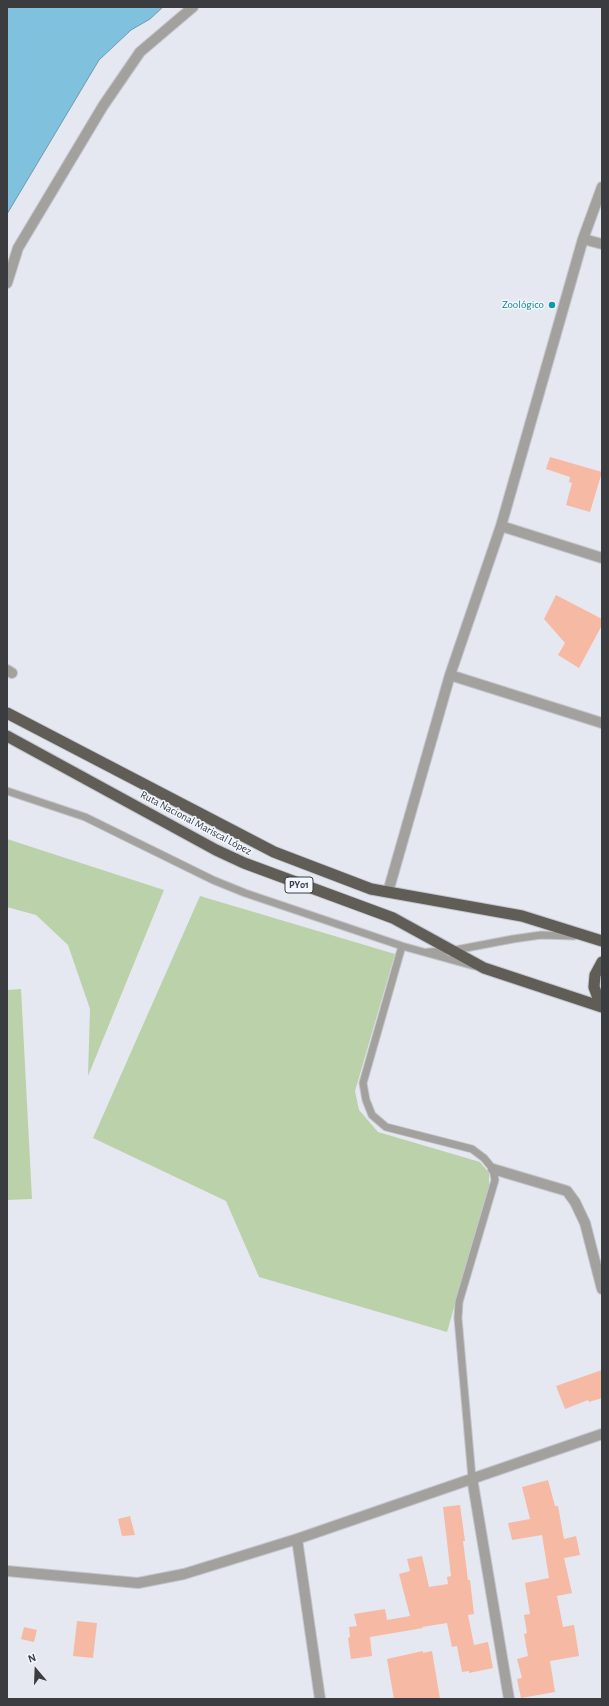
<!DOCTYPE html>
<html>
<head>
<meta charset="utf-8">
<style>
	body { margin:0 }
	#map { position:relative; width:609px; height:1706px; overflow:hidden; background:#e5e8f0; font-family:"Alegreya Sans",sans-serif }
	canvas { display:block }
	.frame { position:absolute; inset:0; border:8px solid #3b3c3f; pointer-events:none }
	.north { position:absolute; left:16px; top:1650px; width:40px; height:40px; -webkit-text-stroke:3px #f2f6fe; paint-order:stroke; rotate:341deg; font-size:11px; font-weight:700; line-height:16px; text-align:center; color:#3b3c3f }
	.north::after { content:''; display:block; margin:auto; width:14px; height:18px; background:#3b3c3f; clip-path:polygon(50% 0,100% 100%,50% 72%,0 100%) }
</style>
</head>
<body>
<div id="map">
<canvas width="609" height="1706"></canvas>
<div class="frame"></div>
<div class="north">N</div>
</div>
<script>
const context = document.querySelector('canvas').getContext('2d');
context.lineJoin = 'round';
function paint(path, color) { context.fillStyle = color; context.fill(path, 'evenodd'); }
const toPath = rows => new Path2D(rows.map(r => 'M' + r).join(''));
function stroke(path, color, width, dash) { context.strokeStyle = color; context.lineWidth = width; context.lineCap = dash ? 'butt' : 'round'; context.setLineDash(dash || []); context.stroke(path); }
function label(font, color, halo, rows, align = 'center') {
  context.font = font + ' "Alegreya Sans",sans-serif'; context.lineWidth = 3; context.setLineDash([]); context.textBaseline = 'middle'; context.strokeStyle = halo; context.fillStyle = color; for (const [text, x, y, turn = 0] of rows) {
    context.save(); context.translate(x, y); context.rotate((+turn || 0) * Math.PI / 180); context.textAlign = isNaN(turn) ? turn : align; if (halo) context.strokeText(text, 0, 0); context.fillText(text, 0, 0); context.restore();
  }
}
paint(toPath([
	[7,839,164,890,88,1076,90,1009,68,945,36,915,7,907],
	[200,896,395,954,355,1091,359,1110,378,1132,480,1162,489,1173,489,1187,447,1332,259,1277,226,1201,93,1138],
	[21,989,32,1199,7,1200,7,990]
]), '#bad1a9');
const water = toPath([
	[7,7,163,7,150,19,131,30,99,60,7,214,7,7]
]);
paint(water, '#80c2de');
stroke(water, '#6b9aae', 1);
paint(toPath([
	[550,457,602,472,590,512,566,505,572,483,569,482,570,477,546,469],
	[556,595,602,619,602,625,579,668,558,655,565,643,544,619],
	[602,1370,602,1398,589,1402,588,1400,565,1409,556,1386],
	[548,1480,555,1506,558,1506,564,1539,576,1536,580,1555,564,1558,572,1593,557,1596,563,1627,574,1625,579,1656,550,1661,555,1692,521,1698,517,1679,522,1678,517,1659,528,1656,524,1634,527,1633,524,1615,530,1614,525,1583,549,1578,542,1535,512,1540,508,1523,530,1519,522,1487],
	[460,1505,465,1541,463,1541,468,1580,470,1580,474,1614,468,1615,474,1645,488,1642,493,1668,469,1673,469,1671,462,1672,457,1646,452,1647,447,1623,422,1627,423,1628,370,1637,372,1656,351,1659,348,1638,350,1637,349,1627,357,1626,354,1614,385,1609,387,1620,410,1616,399,1574,410,1571,407,1559,422,1556,429,1587,448,1584,447,1577,451,1576,443,1507],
	[130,1516,135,1535,122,1536,118,1519],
	[77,1621,97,1623,93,1658,73,1656],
	[24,1627,37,1630,34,1642,21,1639],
	[423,1651,423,1653,432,1651,440,1699,394,1699,387,1659]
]), '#f6b9a3');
const service = toPath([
	[7,791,85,817,213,880,245,893,402,946,474,966],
	[402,946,363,1083,366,1100,372,1115,386,1127,472,1149,484,1158,493,1169,495,1180,459,1302,458,1318,472,1478],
	[428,952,450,951,513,939,541,935,574,936]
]);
const minor = toPath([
	[583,239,602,244],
	[7,283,18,248,103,106,140,52,193,7],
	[501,526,602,558],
	[7,670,12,673],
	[450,675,602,723],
	[388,892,450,675,501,526,583,239,602,187],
	[493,1169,567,1191,575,1202,585,1223,602,1289],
	[472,1478,509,1699],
	[297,1539,320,1699],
	[7,1571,138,1583,184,1574,297,1539,602,1434]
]);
const trunk = toPath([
	[7,713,274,852,371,889,522,916,602,941],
	[7,736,216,850,244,863,393,918,484,968,602,1007],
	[602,962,595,975,594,987,598,998,602,1002]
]);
stroke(service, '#c3c6cd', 9);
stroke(minor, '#c3c6cd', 12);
stroke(trunk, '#c3c6cd', 13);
stroke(service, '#a3a19e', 7);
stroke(minor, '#a3a19e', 10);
stroke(trunk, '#605c56', 11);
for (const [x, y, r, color] of [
	[552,305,4,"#0f9aa8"]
]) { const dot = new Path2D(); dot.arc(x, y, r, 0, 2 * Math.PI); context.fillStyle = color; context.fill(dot); stroke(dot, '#f2f6fe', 1.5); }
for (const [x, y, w] of [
	[299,885,28]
]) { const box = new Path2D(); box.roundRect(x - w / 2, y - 8, w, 16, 3); context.fillStyle = '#f2f6fe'; context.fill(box); stroke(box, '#3b3c3f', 1); }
label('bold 10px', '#3b3c3f', null, [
	["PY01",299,885]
]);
label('11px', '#0d838f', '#f2f6fe', [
	["Zoológico",544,305]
], 'right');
label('11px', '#3b3c3f', '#f2f6fe', [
	["Ruta Nacional Mariscal López",196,823,28]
]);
</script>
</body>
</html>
